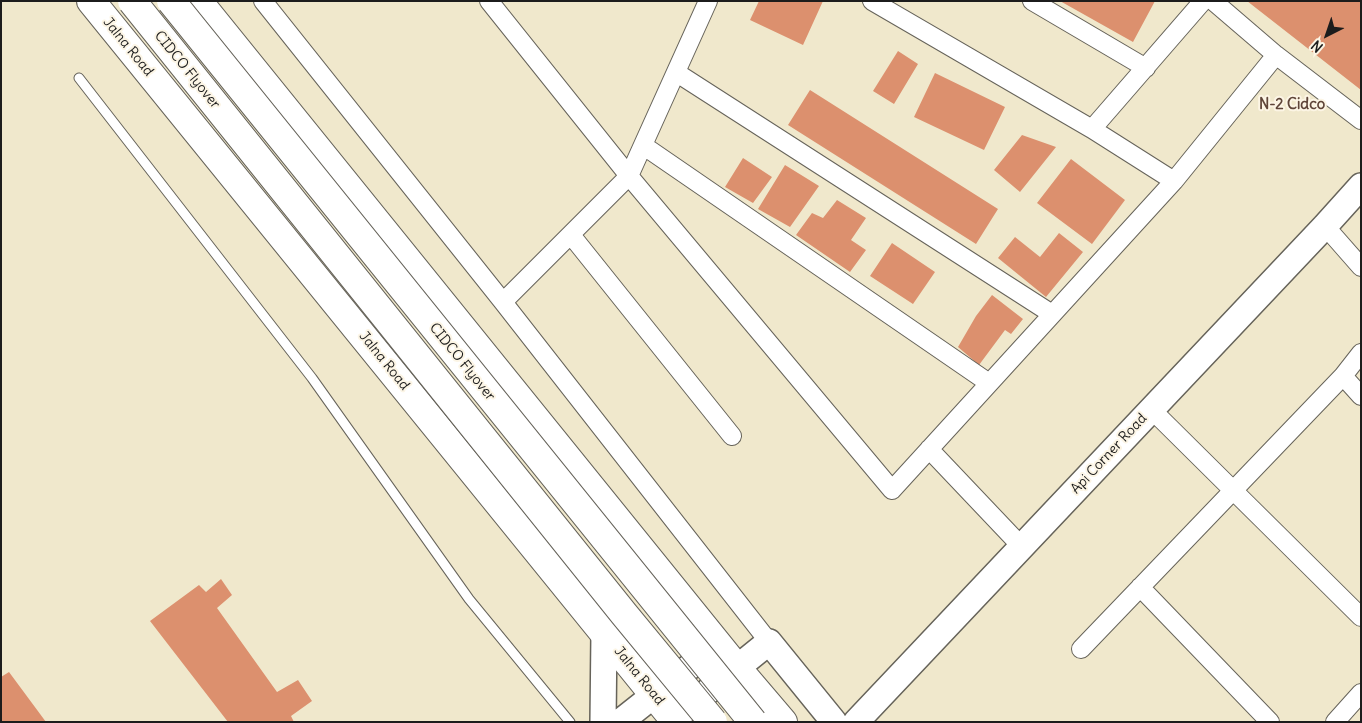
<!DOCTYPE html>
<html>
<head>
<meta charset="utf-8">
<style>
	body { margin:0 }
	#map { position:relative; width:1362px; height:723px; overflow:hidden; background:#f0e8cc; font-family:Delius,sans-serif }
	canvas { display:block }
	.frame { position:absolute; inset:0; border:2px solid #1c1c1c; pointer-events:none }
	.north { position:absolute; left:1302px; top:10px; width:50px; height:50px; -webkit-text-stroke:4px #fcf5e5; paint-order:stroke; rotate:221deg; font-size:14px; font-weight:700; line-height:20px; text-align:center; color:#1c1c1c }
	.north::after { content:''; display:block; margin:auto; width:18px; height:22px; background:#1c1c1c; clip-path:polygon(50% 0,100% 100%,50% 72%,0 100%) }
</style>
</head>
<body>
<div id="map">
<canvas width="1362" height="723"></canvas>
<div class="frame"></div>
<div class="north">N</div>
</div>
<script>
const context = document.querySelector('canvas').getContext('2d');
context.lineJoin = 'round';
function paint(path, color) { context.fillStyle = color; context.fill(path, 'evenodd'); }
const toPath = rows => new Path2D(rows.map(r => 'M' + r).join(''));
function stroke(path, color, width, dash) { context.strokeStyle = color; context.lineWidth = width; context.lineCap = dash ? 'butt' : 'round'; context.setLineDash(dash || []); context.stroke(path); }
function label(font, color, halo, rows, align = 'center') {
  context.font = font + ' Delius,sans-serif'; context.lineWidth = 4; context.setLineDash([]); context.textBaseline = 'middle'; context.strokeStyle = halo; context.fillStyle = color; for (const [text, x, y, turn = 0] of rows) {
    context.save(); context.translate(x, y); context.rotate((+turn || 0) * Math.PI / 180); context.textAlign = isNaN(turn) ? turn : align; if (halo) context.strokeText(text, 0, 0); context.fillText(text, 0, 0); context.restore();
  }
}
paint(toPath([
	[759,1,823,1,803,45,750,20],
	[1060,1,1155,1,1133,42],
	[1247,1,1361,1,1361,90],
	[898,51,918,64,894,104,873,91],
	[935,73,1005,107,984,150,914,117],
	[810,90,998,209,976,244,788,125],
	[1022,135,1056,147,1020,192,994,170],
	[743,158,772,177,753,203,725,187],
	[1071,159,1125,200,1092,244,1037,203],
	[785,165,819,186,790,227,758,209],
	[837,200,866,218,851,240,866,250,850,272,796,235,812,213,823,218],
	[1059,233,1083,252,1046,297,998,258,1015,237,1040,257],
	[892,243,935,272,913,304,870,276],
	[992,295,1023,319,1011,334,1005,330,979,365,958,347,976,316],
	[221,579,232,595,217,608,277,692,298,680,312,701,291,716,294,722,228,722,150,621,199,585,206,592],
	[9,672,46,722,1,722,1,677]
]), '#dc906e');
const lane = toPath([
	[79,78,312,378,469,599,570,722]
]);
const street = toPath([
	[263,1,503,302,769,642],
	[489,1,629,176,892,490,1174,181,1276,55],
	[872,1,1092,129,1174,181],
	[1032,1,1146,68],
	[1213,1,1276,55,1361,120],
	[677,73,1052,314],
	[1092,129,1203,1],
	[644,146,989,383],
	[1325,226,1361,267],
	[571,235,732,436],
	[503,302,629,176,708,1],
	[1343,376,1361,396],
	[1151,409,1361,617],
	[929,449,1022,547],
	[1140,587,1270,722],
	[1081,649,1343,376,1361,353],
	[1335,722,1361,693]
]);
const secondary = toPath([
	[680,714,769,642,834,722],
	[603,722,604,633],
	[620,722,716,646],
	[856,722,1325,226,1361,186]
]);
const primary = toPath([
	[91,1,676,722],
	[198,1,737,668,783,722]
]);
stroke(lane, '#66635a', 11);
stroke(street, '#66635a', 20);
stroke(secondary, '#66635a', 28);
stroke(primary, '#66635a', 30);
stroke(lane, '#fff', 9);
stroke(street, '#fff', 18);
stroke(secondary, '#fff', 25);
stroke(primary, '#fff', 28);
const highwayBridge = toPath([
	[132,1,624,614,713,722],
	[171,1,753,722]
]);
stroke(highwayBridge, '#66635a', 30, []);
stroke(highwayBridge, '#fff', 28);
label('14px', '#1c1c1c', '#fcf5e5', [
	["Jalna Road",128,47,51],
	["CIDCO Flyover",187,70,51],
	["Jalna Road",384,361,51],
	["CIDCO Flyover",462,362,51],
	["Api Corner Road",1109,454,-47],
	["Jalna Road",639,676,51]
]);
label('bold 15px', '#5f4539', '#fcf5e5', [
	["N-2 Cidco",1292,105]
]);
</script>
</body>
</html>
